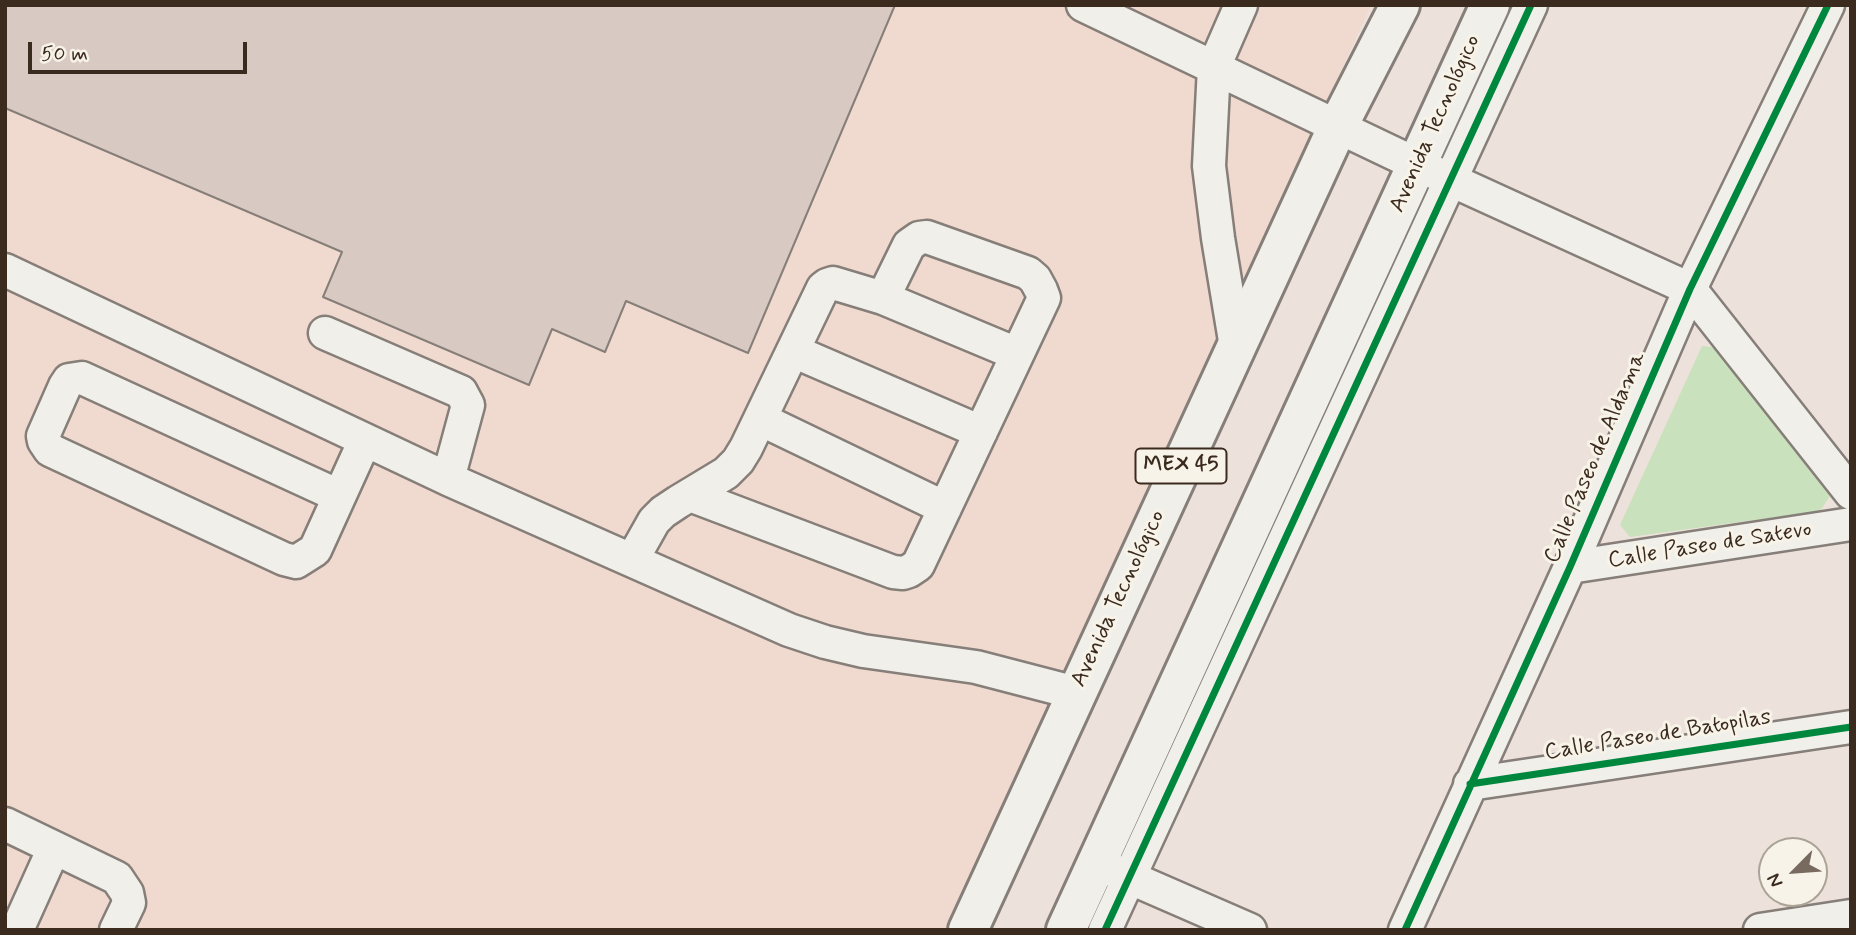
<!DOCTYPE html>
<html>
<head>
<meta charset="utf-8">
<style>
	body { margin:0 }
	#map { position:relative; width:1856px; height:935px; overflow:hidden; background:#ede2db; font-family:Mynerve,sans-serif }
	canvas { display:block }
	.frame { position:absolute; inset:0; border:7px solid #3b2a1e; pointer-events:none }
	.north { position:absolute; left:1758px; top:837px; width:70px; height:70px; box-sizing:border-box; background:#f7f3e8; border:2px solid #aca397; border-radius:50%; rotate:245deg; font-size:19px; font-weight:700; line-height:28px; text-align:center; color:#3b2a1e }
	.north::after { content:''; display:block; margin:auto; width:24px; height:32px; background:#796a60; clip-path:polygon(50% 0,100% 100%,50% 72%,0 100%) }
	.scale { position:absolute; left:28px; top:42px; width:219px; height:32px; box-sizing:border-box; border:4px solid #3b2a1e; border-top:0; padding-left:9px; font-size:21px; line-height:24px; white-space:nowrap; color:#3b2a1e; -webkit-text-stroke:5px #f7f3e8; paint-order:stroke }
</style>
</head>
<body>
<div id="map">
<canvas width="1856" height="935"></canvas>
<div class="frame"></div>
<div class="north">N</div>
<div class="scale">50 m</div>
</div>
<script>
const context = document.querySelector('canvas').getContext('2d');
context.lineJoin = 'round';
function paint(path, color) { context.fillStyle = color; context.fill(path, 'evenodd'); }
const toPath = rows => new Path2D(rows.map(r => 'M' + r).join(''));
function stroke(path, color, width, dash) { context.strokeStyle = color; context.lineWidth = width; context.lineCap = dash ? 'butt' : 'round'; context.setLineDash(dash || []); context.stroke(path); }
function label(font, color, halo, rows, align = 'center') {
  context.font = font + ' Mynerve,sans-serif'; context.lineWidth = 6; context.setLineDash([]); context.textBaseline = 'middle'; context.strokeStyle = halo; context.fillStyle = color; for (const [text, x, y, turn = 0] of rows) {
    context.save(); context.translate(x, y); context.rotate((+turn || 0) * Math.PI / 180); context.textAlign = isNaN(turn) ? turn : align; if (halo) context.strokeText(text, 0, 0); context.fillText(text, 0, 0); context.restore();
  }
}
paint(toPath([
	[5,5,1371,5,955,930,5,930]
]), '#f0dacf');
paint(toPath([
	[1702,346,1720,348,1830,496,1820,511,1630,537,1620,525]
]), '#c9e1bc');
const building = toPath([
	[5,5,895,5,748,353,626,301,605,352,552,329,529,385,323,297,342,252,5,108,5,5]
]);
paint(building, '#d9c9c3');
stroke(building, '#867e78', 2);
const minor = toPath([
	[1083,5,1418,165,1690,289,1851,493],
	[5,270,448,479,789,630,825,642,863,651,976,667,1076,693],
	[883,298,1017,354],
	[325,333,461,392,468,405,448,479],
	[1236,347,1218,238,1209,166,1214,67,1241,5],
	[793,351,981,432],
	[760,419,945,508],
	[339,496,82,378,69,380,65,386,43,436,44,441,50,450,284,559,296,562,315,550,365,440],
	[632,560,654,521,663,512,678,502,726,473,738,461,746,448,823,288,827,285,833,283,883,298,909,245,919,238,927,237,1028,273,1035,279,1041,290,1044,298,918,565,909,571,903,573,893,572,690,495],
	[1570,567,1851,524],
	[1470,784,1851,727],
	[5,824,117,878,127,893,129,903,116,930],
	[1110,869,1250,930],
	[17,930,54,848],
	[1105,930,1531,5],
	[1405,930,1570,567,1690,289,1828,5],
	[1760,930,1851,916]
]);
const major = toPath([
	[968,930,1338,126,1400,5],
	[1066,930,1490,5]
]);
stroke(minor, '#867e78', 37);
stroke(major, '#867e78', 44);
stroke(minor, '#f1efea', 32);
stroke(major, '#f1efea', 38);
stroke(toPath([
	[1470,784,1851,727],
	[1105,930,1531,5],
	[1405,930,1570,567,1690,289,1828,5]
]), '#00873e', 7);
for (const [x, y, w] of [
	[1181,466,91]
]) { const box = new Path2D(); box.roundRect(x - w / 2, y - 17.5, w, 35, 5); context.fillStyle = '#f7f3e8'; context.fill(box); stroke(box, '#3b2a1e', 2); }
label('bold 21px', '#3b2a1e', null, [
	["MEX 45",1181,466]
]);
label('23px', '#3b2a1e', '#f7f3e8', [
	["Avenida Tecnológico",1436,124,-66],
	["Calle Paseo de Aldama",1596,458,-67],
	["Calle Paseo de Satevo",1710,546,-9],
	["Avenida Tecnológico",1119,599,-65],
	["Calle Paseo de Batopilas",1658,736,-9]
]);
</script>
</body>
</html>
